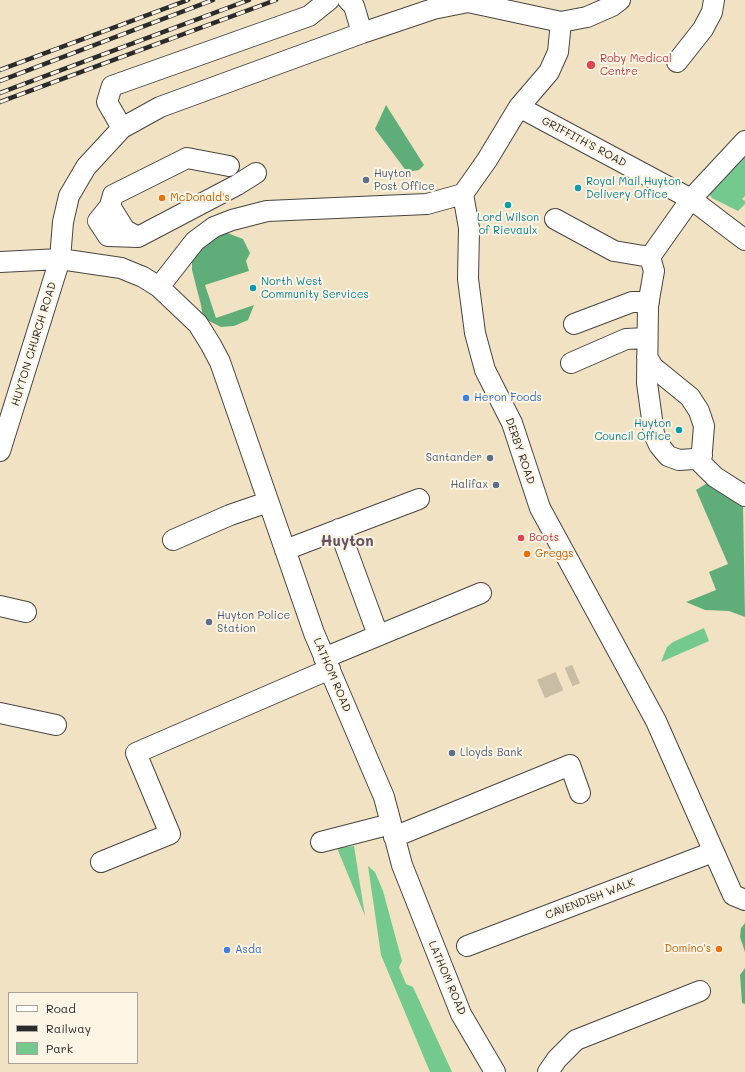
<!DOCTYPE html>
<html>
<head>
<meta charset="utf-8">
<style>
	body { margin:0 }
	#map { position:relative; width:745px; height:1072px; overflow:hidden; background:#f0e2c3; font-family:Mali,sans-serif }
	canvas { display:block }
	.legend { position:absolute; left:8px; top:992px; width:130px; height:72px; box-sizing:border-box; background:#fcf5e5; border:1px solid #a8a49b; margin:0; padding:5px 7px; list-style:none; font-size:12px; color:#2b2b2b }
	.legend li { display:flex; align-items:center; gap:8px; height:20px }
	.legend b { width:20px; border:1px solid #a8a49b }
</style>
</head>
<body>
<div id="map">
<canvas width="745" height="1072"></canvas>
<ul class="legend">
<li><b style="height:5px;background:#fff"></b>Road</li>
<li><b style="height:5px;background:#2b2b2b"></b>Railway</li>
<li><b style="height:11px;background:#74ca8e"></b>Park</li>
</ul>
</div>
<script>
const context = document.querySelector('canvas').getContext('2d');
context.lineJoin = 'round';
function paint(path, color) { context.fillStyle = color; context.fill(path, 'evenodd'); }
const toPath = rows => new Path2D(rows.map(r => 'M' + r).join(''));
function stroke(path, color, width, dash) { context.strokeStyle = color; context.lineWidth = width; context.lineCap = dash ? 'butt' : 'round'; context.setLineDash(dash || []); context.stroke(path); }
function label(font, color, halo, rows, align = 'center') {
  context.font = font + ' Mali,sans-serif'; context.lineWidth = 4; context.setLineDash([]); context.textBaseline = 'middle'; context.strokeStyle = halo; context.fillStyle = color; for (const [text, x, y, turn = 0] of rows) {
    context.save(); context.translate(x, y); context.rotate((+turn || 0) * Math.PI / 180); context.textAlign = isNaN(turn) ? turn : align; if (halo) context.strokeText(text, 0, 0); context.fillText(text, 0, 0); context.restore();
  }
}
paint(toPath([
	[745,155,745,196,742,199,745,201,745,204,738,211,712,198,707,191],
	[704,628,709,641,661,662,667,647,673,642],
	[354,846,365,916,337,848],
	[368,866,375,872,383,891,402,961,399,967,406,984,413,987,452,1072,430,1072,381,955]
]), '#74ca8e');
paint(toPath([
	[386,105,424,165,419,170,407,172,375,129],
	[225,232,243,239,250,253,246,261,249,271,205,285,216,318,254,305,248,320,234,326,221,327,203,318,201,305,192,270,192,260,205,244],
	[709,482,743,505,745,617,729,611,705,610,686,602,716,590,709,572,728,564,696,490],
	[745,923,745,952,740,937,741,928],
	[745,968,745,1004,742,1003,740,975]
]), '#5fae79');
stroke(toPath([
	[541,689,576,674]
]), '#c9bda5', 20, [20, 10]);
const minor = toPath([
	[348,0,354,6,362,33],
	[677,62,703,29,712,12,714,0],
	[519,107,691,199,745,240],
	[122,128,107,102,112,86,309,16,329,0],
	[229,166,187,158,113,195,110,206,125,230,138,237,237,185,256,173],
	[463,194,487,160,519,107,549,72,558,52,561,22],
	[110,206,98,221,108,236,138,237],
	[555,219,614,251,650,257],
	[0,262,60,259,121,268,143,277,159,287,198,324,211,345,220,362,314,633,384,797,402,865,461,1014,495,1072],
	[159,287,195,241,214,227,232,220,267,211,427,204,463,194,469,228,468,279,475,333,485,370,512,423,540,508,656,721,733,895,745,900],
	[574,324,632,302,649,302],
	[647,357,653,367,690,397,699,411,704,426,701,463,715,477,745,496],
	[571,363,626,339,647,338],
	[0,451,60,259,63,222,69,196,86,167,122,128,160,107,362,33,433,9,468,2,561,22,587,17,612,6,620,0],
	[702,455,694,459,679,460,668,456,659,445,654,434,647,383,648,305,654,271,650,257,691,199,745,141],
	[339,529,378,635],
	[173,540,230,515,268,502],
	[285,550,419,499],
	[0,606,26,612],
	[324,658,481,593],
	[0,713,56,725],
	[394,837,570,765,580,793],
	[321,842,391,824],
	[101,862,170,834,136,753,330,669],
	[467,946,713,852],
	[548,1072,557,1059,576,1040,700,991]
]);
stroke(minor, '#494642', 22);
stroke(minor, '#fff', 20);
const rail = toPath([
	[0,70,188,0],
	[0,81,213,0],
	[0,93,249,0],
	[0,102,276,0]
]);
stroke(rail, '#2b2b2b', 4.5);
stroke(rail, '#fcf5e5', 3, [9]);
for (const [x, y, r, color] of [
	[591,65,5,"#e0444e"],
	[366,180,4,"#5c6f8a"],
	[578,188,4,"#0f9aa8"],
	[162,198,4,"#e8710a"],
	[508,205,4,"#0f9aa8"],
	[253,288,4,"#0f9aa8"],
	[466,398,4,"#3f7fe0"],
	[679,430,4,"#0f9aa8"],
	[490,458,4,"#5c6f8a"],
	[496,485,4,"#5c6f8a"],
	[521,538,4,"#e0444e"],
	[527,554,4,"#e8710a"],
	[209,622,4,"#5c6f8a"],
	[452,753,4,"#5c6f8a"],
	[719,949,4,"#e8710a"],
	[227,950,4,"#3f7fe0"]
]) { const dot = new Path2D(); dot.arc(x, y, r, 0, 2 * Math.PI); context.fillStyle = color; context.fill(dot); stroke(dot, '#fcf5e5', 1.5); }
label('11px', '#be3a42', '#fcf5e5', [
	["Roby Medical",600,59],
	["Centre",600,72],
	["Boots",529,538]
], 'left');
label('11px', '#2b2b2b', '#fcf5e5', [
	["GRIFFITH'S ROAD",584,142,28],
	["HUYTON CHURCH ROAD",34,344,-73],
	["DERBY ROAD",520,451,71],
	["LATHOM ROAD",332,675,67],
	["CAVENDISH WALK",590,899,-21],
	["LATHOM ROAD",447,978,67]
]);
label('11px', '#4e5e75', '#fcf5e5', [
	["Huyton",374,174],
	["Post Office",374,187],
	["Santander",482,458,"right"],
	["Halifax",488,485,"right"],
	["Huyton Police",217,616],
	["Station",217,629],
	["Lloyds Bank",460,753]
], 'left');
label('11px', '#0d838f', '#fcf5e5', [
	["Royal Mail Huyton",586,182],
	["Delivery Office",586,195],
	["Lord Wilson",508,218,"center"],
	["of Rievaulx",508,231,"center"],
	["North West",261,282],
	["Community Services",261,295],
	["Huyton",671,424,"right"],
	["Council Office",671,437,"right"]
], 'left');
label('11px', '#c56008', '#fcf5e5', [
	["McDonald's",170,198],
	["Greggs",535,554],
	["Domino's",711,949,"right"]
], 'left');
label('11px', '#366cbe', '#fcf5e5', [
	["Heron Foods",474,398],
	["Asda",235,950]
], 'left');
label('bold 15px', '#675260', '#fcf5e5', [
	["Huyton",347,541]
]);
</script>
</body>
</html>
